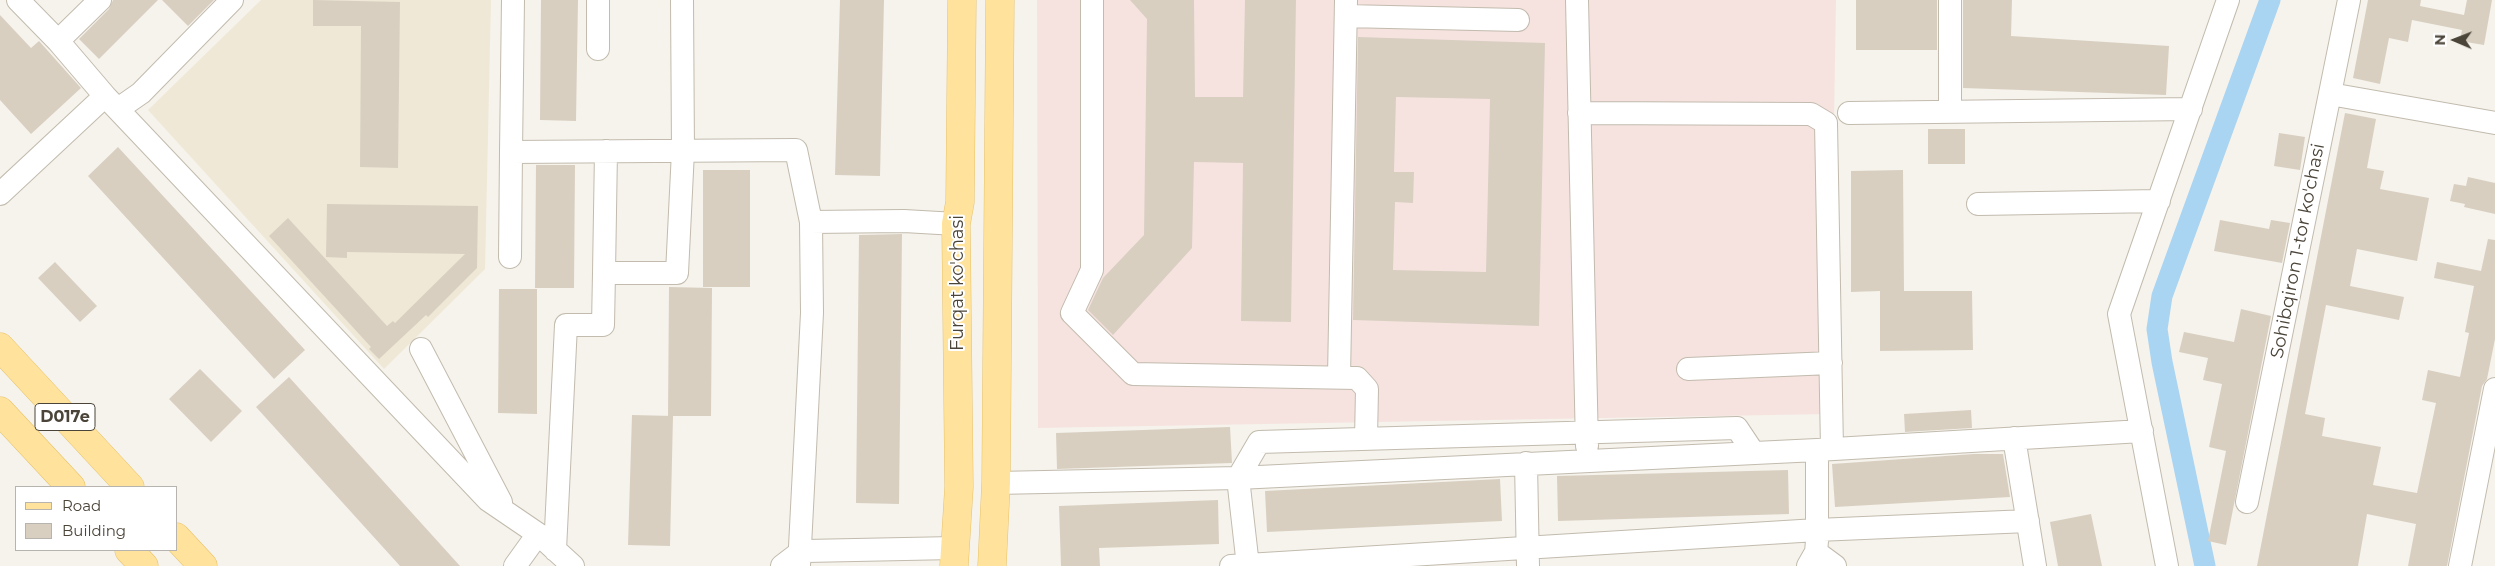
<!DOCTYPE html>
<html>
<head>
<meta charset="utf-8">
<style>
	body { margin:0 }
	#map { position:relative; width:2495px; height:566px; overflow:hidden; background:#f6f3ec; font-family:Montserrat,sans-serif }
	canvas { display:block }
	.legend { position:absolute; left:15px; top:486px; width:162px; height:65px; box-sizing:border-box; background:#fff; border:1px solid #b7b4b0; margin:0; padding:6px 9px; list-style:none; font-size:15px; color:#4b4439 }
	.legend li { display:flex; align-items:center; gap:10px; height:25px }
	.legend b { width:25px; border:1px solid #b7b4b0 }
	.north { position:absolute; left:2430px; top:15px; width:50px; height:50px; -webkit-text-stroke:4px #fff; paint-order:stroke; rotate:271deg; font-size:14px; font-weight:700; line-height:20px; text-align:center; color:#4b4439 }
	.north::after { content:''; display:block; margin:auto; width:18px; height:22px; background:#4b4439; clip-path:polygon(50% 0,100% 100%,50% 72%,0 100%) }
</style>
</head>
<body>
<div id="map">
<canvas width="2495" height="566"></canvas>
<ul class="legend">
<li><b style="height:6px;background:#ffe39c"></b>Road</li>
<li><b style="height:14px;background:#d8cfc1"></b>Building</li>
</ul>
<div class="north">N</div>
</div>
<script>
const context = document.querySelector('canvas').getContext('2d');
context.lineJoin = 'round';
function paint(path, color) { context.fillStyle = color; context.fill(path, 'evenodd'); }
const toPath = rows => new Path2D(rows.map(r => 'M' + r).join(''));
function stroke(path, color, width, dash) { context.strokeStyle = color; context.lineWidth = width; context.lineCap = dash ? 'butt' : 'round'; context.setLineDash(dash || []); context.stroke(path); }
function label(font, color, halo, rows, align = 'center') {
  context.font = font + ' Montserrat,sans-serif'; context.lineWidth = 4; context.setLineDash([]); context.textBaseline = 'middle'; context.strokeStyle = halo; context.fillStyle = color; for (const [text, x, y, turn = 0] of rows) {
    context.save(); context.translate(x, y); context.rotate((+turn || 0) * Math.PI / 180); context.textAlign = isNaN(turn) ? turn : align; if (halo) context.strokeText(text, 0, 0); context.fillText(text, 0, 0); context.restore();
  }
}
paint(toPath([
	[261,0,491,0,485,269,384,369,148,110]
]), '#efe8d6');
paint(toPath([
	[1037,0,1836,0,1829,414,1038,428]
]), '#f6e3e0');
stroke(toPath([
	[2205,566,2162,362,2157,329,2162,296,2270,0]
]), '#a9d4f2', 21);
paint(toPath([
	[113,0,158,0,99,59,79,39,109,9],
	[162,0,214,0,188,26],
	[313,0,400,2,398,168,360,167,361,26,313,26],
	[541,0,578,0,576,121,540,120],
	[840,0,884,0,880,176,835,175],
	[1130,0,1194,0,1195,97,1243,97,1245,0,1296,0,1291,322,1241,321,1243,163,1194,162,1192,248,1113,335,1088,310,1103,278,1144,235,1147,19],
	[1856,0,1937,0,1937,50,1856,50],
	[1963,0,2012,0,2011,36,2169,46,2166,95,1963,88],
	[2368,0,2421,0,2420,6,2464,15,2467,0,2492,0,2484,45,2460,41,2462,30,2412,20,2408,42,2389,38,2380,84,2353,78],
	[0,15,31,48,39,41,81,88,31,134,0,100],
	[1358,37,1545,43,1539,326,1353,320],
	[1396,97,1490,99,1486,272,1393,270,1395,202,1413,203,1414,172,1394,172],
	[2345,113,2376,119,2367,168,2384,171,2380,189,2429,198,2417,261,2357,249,2350,286,2404,297,2399,320,2326,305,2305,414,2325,418,2322,436,2381,447,2373,485,2417,493,2436,403,2422,400,2428,370,2460,377,2469,333,2465,332,2474,286,2434,278,2437,262,2481,271,2488,239,2495,240,2495,339,2487,379,2482,386,2447,566,2408,566,2416,524,2367,514,2358,566,2257,566],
	[1928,129,1965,129,1965,164,1928,164],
	[2279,133,2305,137,2300,170,2274,166],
	[118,147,305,350,274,379,88,176],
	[536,165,575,165,574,288,535,288],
	[703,170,750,170,750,287,703,287],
	[1903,170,1904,291,1972,291,1973,350,1880,351,1880,291,1851,292,1851,171],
	[2468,177,2495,183,2495,214,2464,207,2465,204,2450,201,2454,184,2466,186],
	[327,204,478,206,477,268,428,317,426,315,379,359,369,349,371,347,269,236,288,218,387,326,393,321,395,323,465,254,347,252,347,258,326,257],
	[2220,220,2269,229,2271,220,2290,223,2282,263,2214,251],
	[902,234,899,504,856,503,859,235],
	[55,262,97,306,80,322,38,278],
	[669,287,712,288,711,416,668,416],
	[499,289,537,289,537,414,498,413],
	[2241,309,2271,316,2226,545,2208,541,2226,451,2209,447,2222,384,2203,380,2208,358,2179,352,2184,332,2234,342],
	[200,369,242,411,211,442,169,399],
	[289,377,460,566,400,566,256,407],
	[1971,410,1972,428,1905,432,1904,414],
	[632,415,673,416,670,546,628,545],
	[1230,427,1232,463,1057,469,1056,433],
	[1974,454,2003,454,2010,497,1835,507,1832,464],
	[1788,470,1789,514,1558,521,1557,476],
	[1500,479,1502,521,1267,532,1265,491],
	[1218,500,1219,544,1099,548,1100,566,1061,566,1059,506],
	[2091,514,2102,566,2058,566,2050,522]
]), '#d8cfc1');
const minor = toPath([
	[18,0,58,41],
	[513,0,511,152,796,150,811,222,812,313,799,566],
	[1092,0,1092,270,1072,313,1133,374,1357,378,1367,389,1366,439],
	[1577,0,1587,446],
	[1346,16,1518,20],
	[598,49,598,0],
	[2330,94,2495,123],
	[105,96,488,500,538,534,573,566],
	[118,109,141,93,232,0],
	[1950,112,1950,0],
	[1579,113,1811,114,1826,123,1832,449],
	[1849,113,2191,109],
	[0,194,105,96,58,41,100,0],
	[1978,204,2159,201],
	[811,222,904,221,956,224],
	[510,257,511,152],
	[604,273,606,151],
	[421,349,501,502],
	[1688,369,1831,363],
	[1339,377,1346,0],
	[2014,438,2035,566],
	[1526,463,1528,566],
	[996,483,1238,478,1817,450,2142,431],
	[2247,502,2349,0],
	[555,550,566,325,603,325,604,273,677,273,683,151,682,0],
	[1816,552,1835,566],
	[515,566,538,534],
	[782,566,799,553,806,551,954,548],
	[1231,566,1817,530,2028,521],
	[1248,566,1238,478,1259,442,1737,428,1753,452],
	[1808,566,1816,552,1817,541,1817,450],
	[2167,566,2119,314,2228,0],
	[2460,566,2495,389]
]);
const major = toPath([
	[0,347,130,487],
	[0,411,71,487],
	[176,537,203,566],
	[129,550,144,566],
	[954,566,959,487,956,224,960,202,962,0],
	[992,566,996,483,1000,0]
]);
stroke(minor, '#c2bbae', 24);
stroke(major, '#e6c16a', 29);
stroke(minor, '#fff', 22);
stroke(major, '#ffe39c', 28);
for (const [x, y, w] of [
	[65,417,60]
]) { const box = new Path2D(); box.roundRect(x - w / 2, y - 13.5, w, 27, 4); context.fillStyle = '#fff'; context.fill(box); stroke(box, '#4b4439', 1); }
label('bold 16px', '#4b4439', null, [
	["D017e",65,417]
]);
label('18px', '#4b4439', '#fff', [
	["Sohibqiron 1-tor ko'chasi",2298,251,-79],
	["Furqat ko'chasi",958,283,-90]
]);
</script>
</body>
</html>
